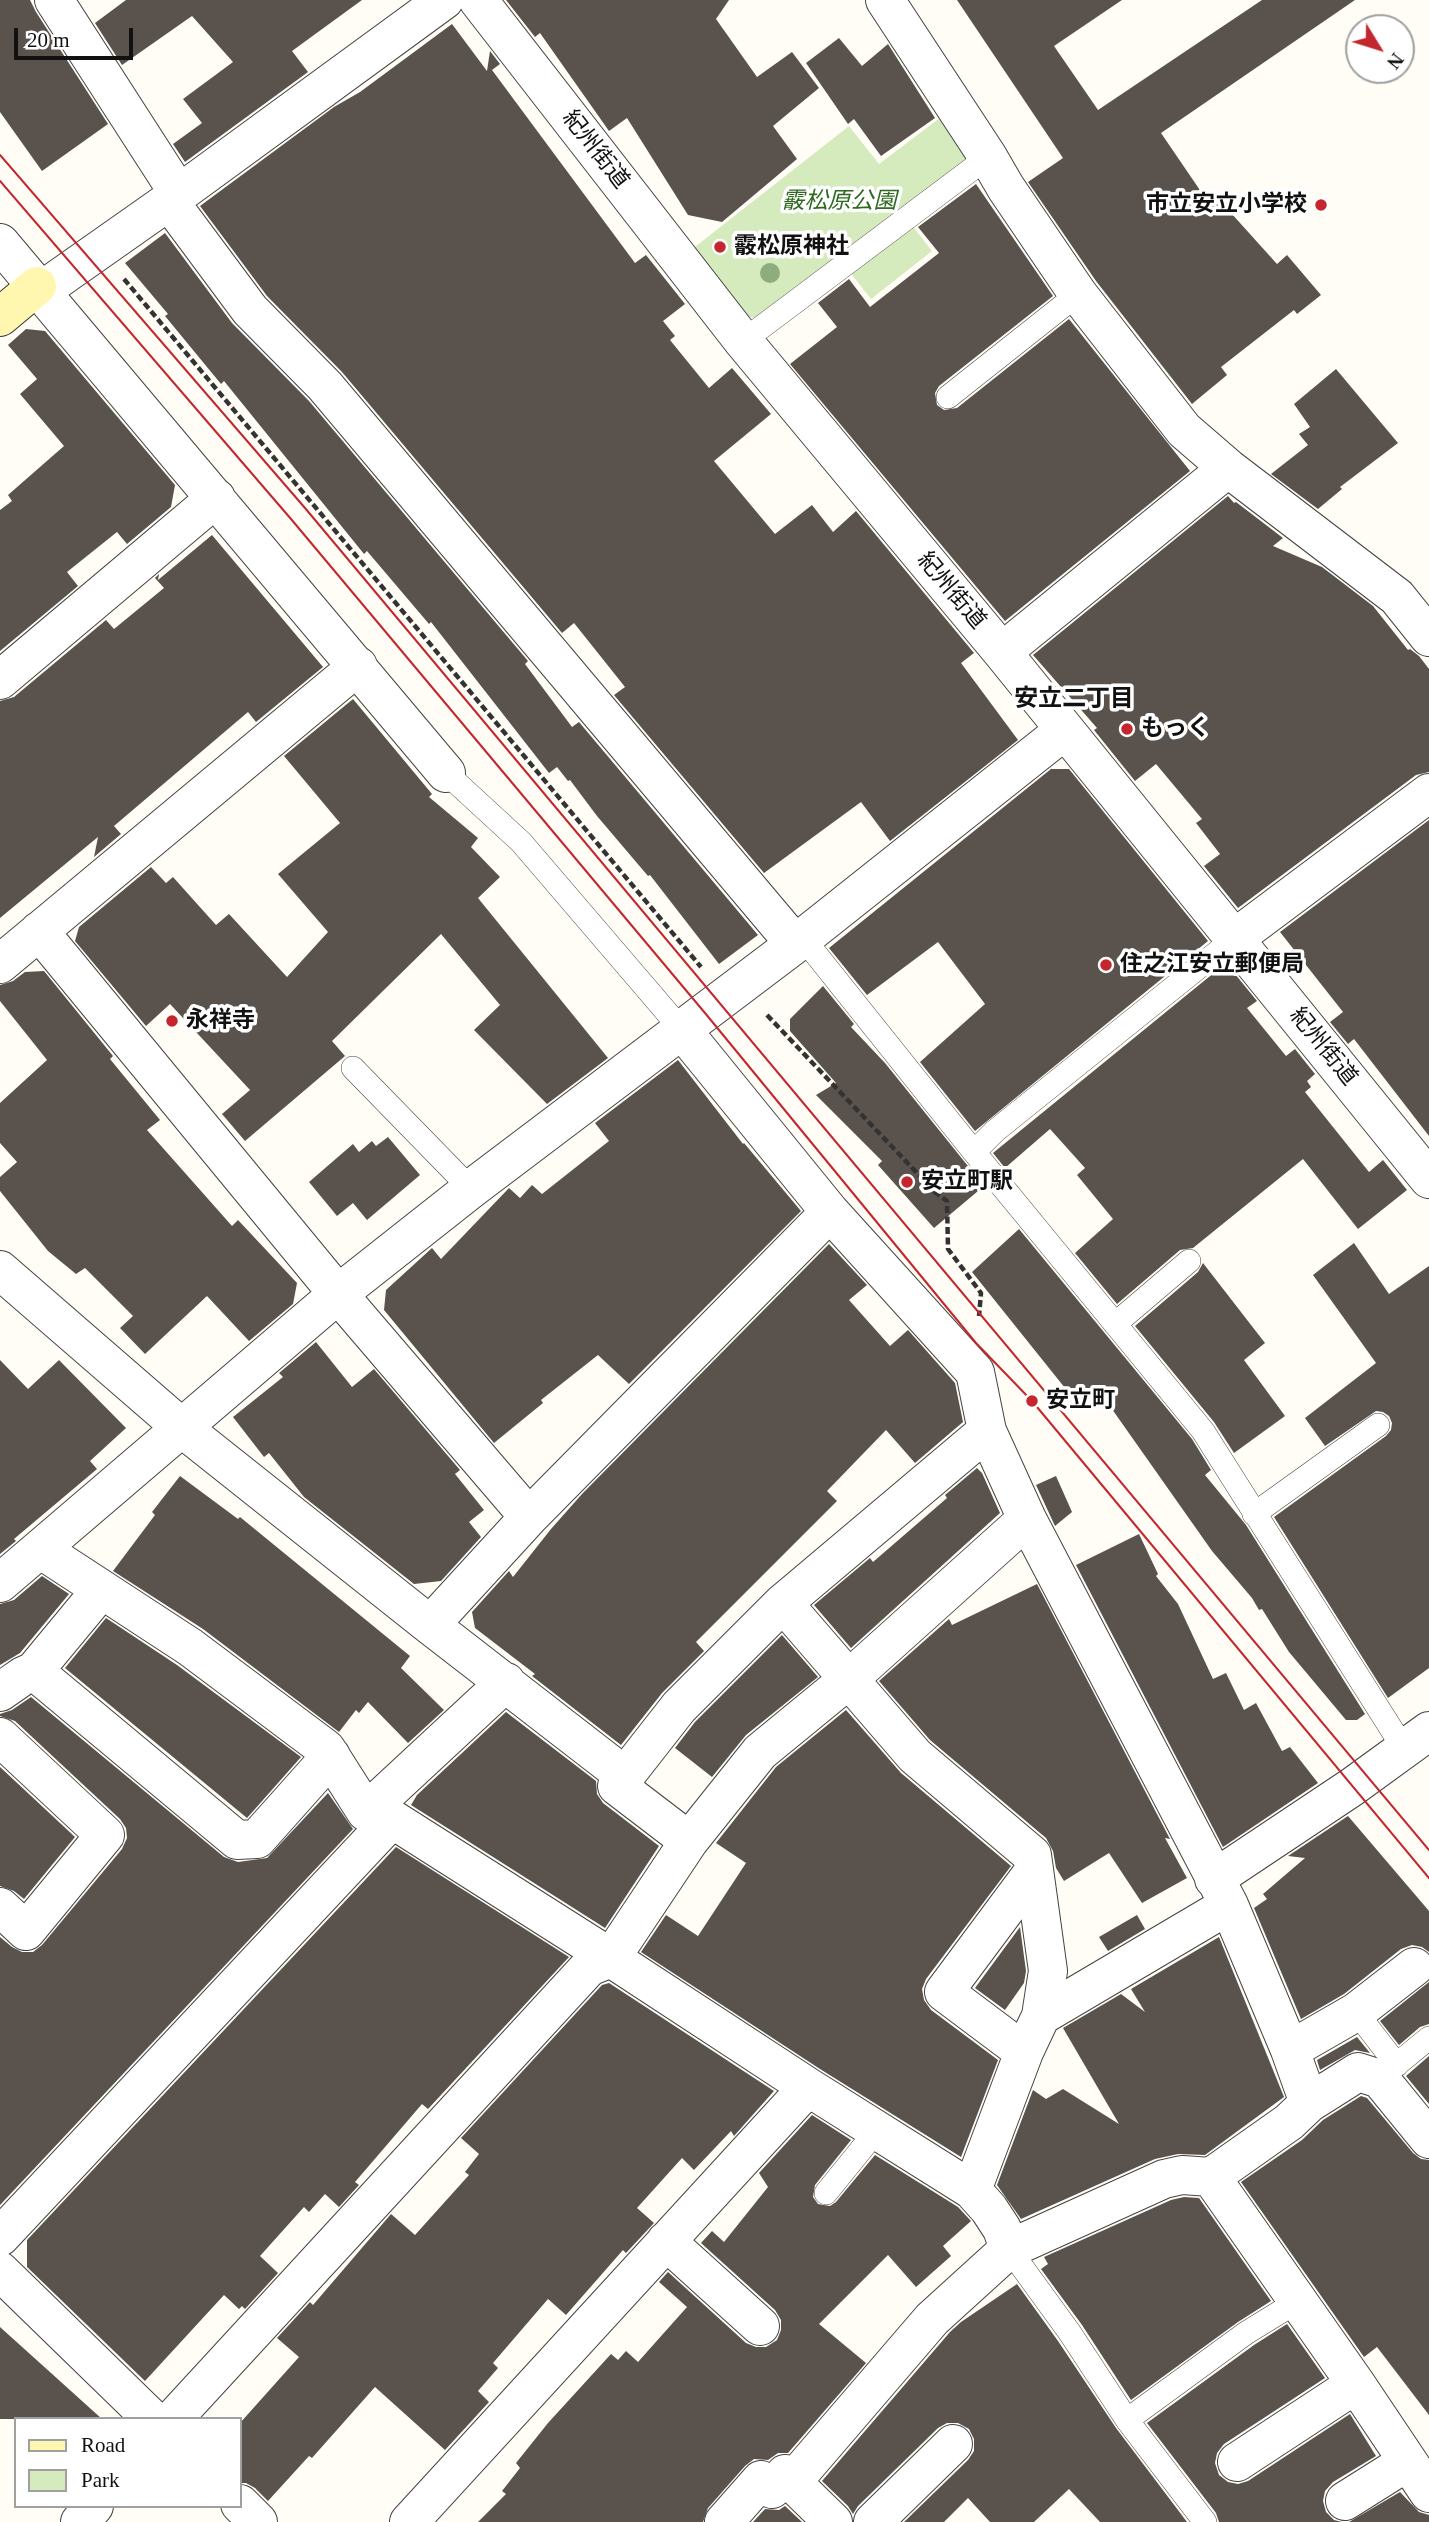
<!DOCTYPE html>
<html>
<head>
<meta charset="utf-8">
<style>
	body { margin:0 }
	#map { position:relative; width:1429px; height:2522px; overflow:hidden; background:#fffdf5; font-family:"Times New Roman",serif }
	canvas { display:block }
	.legend { position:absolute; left:14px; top:2417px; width:228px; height:91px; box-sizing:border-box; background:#fff; border:2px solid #a0a0a0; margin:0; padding:9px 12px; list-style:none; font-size:21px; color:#111 }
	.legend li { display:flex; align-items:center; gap:14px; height:35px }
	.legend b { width:35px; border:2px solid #a0a0a0 }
	.north { position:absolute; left:1345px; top:14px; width:70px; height:70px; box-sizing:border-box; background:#fff; border:2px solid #a0a0a0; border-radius:50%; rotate:128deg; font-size:19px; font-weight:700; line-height:28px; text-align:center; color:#111 }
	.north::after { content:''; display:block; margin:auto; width:24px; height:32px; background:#c4262e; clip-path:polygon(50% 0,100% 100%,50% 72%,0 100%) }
	.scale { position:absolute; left:14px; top:28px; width:119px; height:32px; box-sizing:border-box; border:4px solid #111; border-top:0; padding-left:9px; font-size:21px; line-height:24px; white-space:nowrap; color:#111; -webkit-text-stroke:5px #fff; paint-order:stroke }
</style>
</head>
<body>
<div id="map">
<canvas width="1429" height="2522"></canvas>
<ul class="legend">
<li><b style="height:9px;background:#fff6b0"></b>Road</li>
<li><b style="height:19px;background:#d5ebbd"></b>Park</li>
</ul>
<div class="north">N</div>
<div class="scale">20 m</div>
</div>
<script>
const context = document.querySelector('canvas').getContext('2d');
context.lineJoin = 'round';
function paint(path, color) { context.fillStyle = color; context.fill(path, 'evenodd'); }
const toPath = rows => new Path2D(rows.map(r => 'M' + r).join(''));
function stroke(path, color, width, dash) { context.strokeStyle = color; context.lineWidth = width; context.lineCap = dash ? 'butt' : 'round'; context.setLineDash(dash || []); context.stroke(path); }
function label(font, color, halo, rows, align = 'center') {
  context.font = font + ' "Times New Roman","Noto Sans JP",serif'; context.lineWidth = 7; context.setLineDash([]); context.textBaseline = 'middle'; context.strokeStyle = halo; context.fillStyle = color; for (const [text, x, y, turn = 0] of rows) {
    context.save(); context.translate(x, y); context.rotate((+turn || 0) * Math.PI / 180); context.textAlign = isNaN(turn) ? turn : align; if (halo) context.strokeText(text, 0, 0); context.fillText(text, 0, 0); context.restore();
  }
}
paint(toPath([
	[945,114,972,155,901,211,932,251,871,299,838,257,756,318,743,316,691,250,849,126,879,164]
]), '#d5ebbd');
paint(toPath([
	[0,0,30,0,36,12,108,124,42,171,0,112],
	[126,0,362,0,292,51,308,72,185,162,173,144,202,123,183,99,233,62,192,16,122,65,95,23],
	[506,0,729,0,716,19,757,77,792,52,819,88,773,126,797,159,722,222,688,215,627,118,609,131,540,33,535,37],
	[957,0,1122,0,1054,46,1098,110,1262,0,1355,0,1161,133,1206,199,1213,193,1277,264,1287,255,1321,295,1297,314,1294,310,1221,367,1227,375,1192,404,1096,281,1028,182,1063,158],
	[452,24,487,71,490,51,500,64,492,70,635,263,646,255,685,304,663,321,675,336,670,340,709,388,732,368,771,414,714,461,775,534,812,505,833,532,856,511,974,653,961,663,1018,740,890,841,861,802,764,873,614,695,625,687,574,623,562,633,342,372,267,296,200,206,334,107,360,92],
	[839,38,862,66,888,44,935,118,881,156,854,119,848,124,806,63],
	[976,184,1053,296,939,386,935,393,937,405,944,410,957,408,1069,319,1190,471,1005,621,790,364,837,327,818,303,849,279,870,307,939,253,918,227],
	[165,233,232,323,309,401,528,661,525,664,572,727,579,722,758,935,719,964,650,875,648,876,597,816,570,780,568,781,557,767,549,773,431,622,429,624,367,551,364,554,224,381,221,384,165,316,168,314,125,263],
	[26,329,45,331,175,485,171,507,127,544,117,532,67,572,78,586,0,651,0,510,12,501,8,495,64,446,20,394,37,379,8,345],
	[1336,369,1398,443,1340,487,1342,489,1318,509,1271,474,1308,445,1299,434,1310,427,1294,404],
	[1228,496,1234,503,1236,502,1283,538,1273,546,1322,567,1373,606,1408,650,1410,649,1419,656,1429,669,1429,772,1416,775,1238,908,1204,866,1220,854,1196,823,1202,819,1156,764,1135,781,1094,730,1097,728,1033,655],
	[212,535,323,667,256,722,248,712,114,826,121,834,94,857,98,837,0,918,0,701,14,697,106,620,114,629,164,588,155,578,159,574,158,580],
	[353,699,432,794,429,797,478,838,471,847,500,877,478,898,608,1058,547,1104,474,1030,500,1005,441,934,332,1041,345,1056,245,1141,222,1114,250,1090,170,1004,146,1026,75,941,79,927,151,867,166,883,173,877,216,925,229,914,287,977,328,932,278,874,340,823,284,756],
	[1051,769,1069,769,1208,941,975,1131,920,1062,985,1004,938,942,867,995,829,948],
	[1429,820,1429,1136,1354,1039,1348,1044,1330,1022,1343,1012,1280,932],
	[1226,963,1257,1001,1247,1008,1286,1056,1295,1049,1315,1074,1307,1081,1311,1087,1305,1092,1369,1172,1383,1160,1407,1190,1358,1229,1303,1159,1193,1248,1180,1250,1117,1304,1075,1253,1113,1219,1077,1175,1085,1168,1050,1129,1005,1168,993,1153],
	[44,971,113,1056,110,1059,160,1120,147,1130,232,1226,238,1220,297,1283,293,1304,249,1341,207,1296,145,1354,120,1328,133,1316,85,1268,76,1274,48,1251,0,1191,0,1177,17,1162,0,1143,0,1103,47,1060,0,1001,0,985,13,981,25,972],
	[823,986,854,1024,851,1027,885,1063,984,1186,934,1228,878,1165,882,1161,816,1095,836,1083,790,1031,790,1019],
	[678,1060,743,1144,744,1143,801,1211,629,1384,598,1355,541,1400,543,1403,494,1443,384,1310,386,1290,432,1248,441,1259,509,1188,520,1198,532,1185,542,1194,609,1141,595,1123],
	[388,1137,420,1175,367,1220,353,1203,337,1216,309,1182,353,1144,359,1152,372,1141,376,1146],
	[1019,1229,1192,1439,1211,1470,1205,1475,1246,1525,1365,1714,1357,1720,1346,1720,1289,1652,1262,1609,1259,1610,1252,1598,1212,1551,1095,1385,1073,1398,972,1272],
	[1354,1243,1389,1294,1429,1266,1429,1668,1388,1698,1274,1517,1386,1436,1391,1430,1392,1423,1389,1416,1383,1412,1376,1411,1325,1446,1305,1418,1376,1363,1313,1275],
	[829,1244,867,1285,849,1300,890,1346,908,1330,955,1383,963,1422,915,1463,886,1430,827,1491,837,1501,696,1642,704,1651,662,1693,621,1745,532,1676,535,1674,475,1628,472,1612,509,1571,513,1577,551,1529,582,1494],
	[1203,1263,1265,1343,1244,1360,1285,1416,1234,1453,1214,1422,1135,1326,1198,1272],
	[316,1342,352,1387,374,1369,460,1470,455,1474,484,1510,469,1522,481,1537,441,1581,414,1584,304,1497,269,1453,264,1457,233,1417,283,1377,279,1373],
	[0,1360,28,1389,59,1360,126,1428,90,1461,97,1469,14,1539,16,1541,0,1554],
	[977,1468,982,1473,1000,1513,851,1648,814,1605,870,1558,873,1562,947,1498,945,1495],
	[180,1476,238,1519,240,1517,410,1656,401,1668,444,1710,408,1743,368,1702,359,1713,356,1710,339,1732,203,1629,113,1571,155,1515,152,1512],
	[1056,1476,1072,1512,1055,1526,1036,1485],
	[1139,1534,1158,1574,1156,1576,1178,1604,1213,1679,1226,1673,1244,1710,1256,1703,1282,1751,1290,1747,1318,1783,1223,1847,1076,1565],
	[42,1576,69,1594,20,1653,0,1665,0,1604,14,1600],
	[1037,1584,1170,1839,1165,1838,1187,1878,1142,1903,1109,1853,1064,1881,1056,1868,1053,1851,1046,1838,930,1740,879,1681,949,1619,952,1625],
	[106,1618,177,1665,301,1757,247,1818,65,1668],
	[782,1635,818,1677,746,1735,712,1777,675,1748,695,1722],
	[31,1697,224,1857,238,1862,267,1858,328,1793,353,1829,0,2205,0,1937,12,1947,22,1952,33,1952,42,1945,122,1849,127,1838,126,1828,120,1819,15,1721,0,1716,0,1714,12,1710],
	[846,1710,901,1773,1011,1866,926,1979,922,1989,924,2000,931,2010,998,2060,961,2157,820,2069,641,1952,666,1915,698,1936,746,1863,716,1843,776,1767],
	[506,1712,596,1781,597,1794,603,1803,659,1846,605,1928,411,1805,417,1795],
	[0,1767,75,1837,24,1899,14,1891,0,1886],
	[1348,1816,1429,1911,1429,1952,1422,1947,1412,1945,1401,1949,1344,1994,1301,2019,1254,1908,1267,1899,1263,1894,1305,1858,1288,1856],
	[396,1847,569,1957,428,2109,422,2104,355,2182,359,2185,339,2207,325,2194,309,2212,304,2207,260,2256,278,2273,245,2309,242,2306,239,2309,224,2295,145,2381,27,2267,27,2240],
	[1137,1915,1145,1929,1108,1951,1099,1937],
	[1020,1927,1026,1971,1024,1983,1005,2010,975,1988],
	[1219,1937,1284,2097,1205,2155,1178,2154,1155,2159,1021,2219,997,2185,1033,2090,1046,2099,1063,2089,1119,2124,1063,2028,1121,1994,1145,2012,1131,1989],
	[1429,1982,1429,2024,1420,2027,1399,2045,1380,2021],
	[609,1983,774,2091,734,2136,731,2131,694,2170,682,2158,637,2208,654,2223,626,2253,623,2250,566,2315,548,2299,493,2363,498,2368,478,2391,489,2402,445,2450,375,2387,312,2458,309,2456,268,2501,255,2488,246,2483,240,2483,240,2423,299,2357,277,2338,310,2302,313,2305,391,2214,415,2235,469,2175,465,2172,479,2154,461,2138,602,1985],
	[1357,2037,1370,2053,1355,2050,1320,2070,1317,2060],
	[1429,2056,1429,2104,1406,2076],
	[1361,2096,1367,2098,1413,2153,1421,2159,1429,2160,1429,2415,1377,2347,1364,2357,1241,2182,1302,2140,1323,2120],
	[812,2115,851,2140,815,2185,813,2197,818,2204,830,2206,836,2202,875,2155,958,2207,971,2221,943,2246,951,2256,916,2287,888,2255,819,2324,866,2363,788,2453,778,2453,768,2460,754,2459,745,2466,708,2508,703,2522,478,2522,506,2494,502,2491,520,2468,516,2463,548,2423,611,2354,618,2360,626,2351,638,2362,687,2307,659,2282,668,2272,746,2343,756,2347,766,2347,777,2340,781,2330,781,2320,775,2310,701,2243,712,2231,724,2242,768,2187,759,2173],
	[1184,2197,1199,2198,1271,2301,1238,2322,1131,2400,1082,2325,1041,2269,1048,2264,1044,2257,1171,2200],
	[1017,2284,1058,2341,1116,2428,1187,2522,1100,2522,1069,2489,1034,2522,990,2522,968,2498,944,2522,904,2522,968,2460,974,2451,974,2439,969,2429,958,2423,947,2423,938,2428,858,2506,853,2514,848,2506,822,2481,950,2332,961,2322],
	[1287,2324,1325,2378,1224,2444,1217,2453,1215,2463,1219,2475,1228,2482,1238,2484,1248,2481,1350,2414,1376,2456,1333,2482,1325,2491,1323,2501,1326,2512,1334,2520,1342,2522,1219,2522,1216,2513,1147,2423,1254,2345],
	[0,2327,102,2419,0,2419],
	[1400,2492,1419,2512,1429,2515,1429,2522,1349,2522],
	[785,2506,802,2522,753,2522,765,2509,779,2510]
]), '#5a524d');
const lane = toPath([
	[743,341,988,157],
	[948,397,1078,294],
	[446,773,521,842,682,1030],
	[803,938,974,1152,1203,1431,1404,1749],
	[353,1068,471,1189],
	[974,1152,995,1131,1235,938],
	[1115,1324,1189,1261],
	[1254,1514,1378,1425],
	[1356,2012,1397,2065],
	[1385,2074,1429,2038],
	[826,2193,877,2130],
	[1009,2249,1070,2333,1127,2420,1205,2522],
	[1127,2420,1246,2333,1298,2301]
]);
const street = toPath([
	[54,0,179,194],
	[478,0,743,341,1002,652,1429,1179],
	[885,0,988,157,1006,188,1078,294,1184,430,1228,468,1397,597,1429,637],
	[169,201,250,310,325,386,795,944],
	[0,243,446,773],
	[41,291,169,201,444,0],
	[1002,652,1228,468],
	[0,680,216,498],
	[39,931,338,1294,529,1517],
	[1235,938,1429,793],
	[0,964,358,666],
	[682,1030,830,1212,975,1372,987,1431,1027,1519,1229,1905,1290,2050,1309,2103,1289,2122,1211,2177,1182,2175,1164,2179,1009,2249,932,2319,792,2482,785,2474,772,2489,761,2480,724,2522],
	[0,1270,182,1428,430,1625,625,1776,617,1786,689,1841],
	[40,1549,190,1647,326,1749,366,1812,506,1682],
	[0,1583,338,1294,471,1189,803,938,1065,730],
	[783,1603,915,1756,1032,1855,1048,1971,1041,2016,1024,2052,972,2190],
	[430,1625,529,1517,830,1212],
	[34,1671,101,1590],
	[0,1692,23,1676,34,1671,237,1840,257,1839,331,1756],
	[0,1737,105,1835,26,1931,0,1907],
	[625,1776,679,1707,783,1603,987,1431],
	[376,1805,392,1819,611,1958,808,2087,972,2190,989,2209,1002,2229,1009,2249],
	[1214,1879,1352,1787,1429,1731],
	[1041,2016,1229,1905],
	[1290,2050,1356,2012,1414,1967],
	[1024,2052,944,1992,1034,1871],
	[1309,2103,1358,2072,1380,2079,1429,2139],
	[1211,2177,1356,2384,1429,2493],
	[0,2237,392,1819],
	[666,2241,760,2326],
	[0,2271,152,2419],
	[173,2419,589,1967,611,1958,689,1841,760,1752,849,1679,1027,1519],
	[1237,2462,1356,2384],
	[792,2482,833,2522],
	[1345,2501,1407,2462],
	[240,2504,258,2522],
	[80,2522,94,2506],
	[409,2522,808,2087],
	[873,2522,953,2444]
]);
const secondary = toPath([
	[0,317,37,286]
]);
stroke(lane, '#444', 24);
stroke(street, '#444', 40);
stroke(secondary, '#333', 40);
stroke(toPath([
	[124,279,701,967],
	[767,1015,936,1193],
	[952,1176,936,1193,947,1201,948,1249,981,1293,979,1316]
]), '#333', 4.5, [7, 3.5]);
stroke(lane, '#fff', 23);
stroke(street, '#fff', 38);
stroke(secondary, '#fff6b0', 38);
stroke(toPath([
	[0,155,305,508,1429,1850],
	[0,181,291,519,705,1013,976,1343,1032,1401,1429,1878]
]), '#c4262e', 2);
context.fillStyle = '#8dad7f';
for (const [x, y] of [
	[853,199],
	[770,273]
]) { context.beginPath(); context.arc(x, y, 10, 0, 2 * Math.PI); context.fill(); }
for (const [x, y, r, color] of [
	[1321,205,7,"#c4262e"],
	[720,247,7,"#c4262e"],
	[1127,729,7,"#c4262e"],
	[1106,965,7,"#c4262e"],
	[172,1021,7,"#c4262e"],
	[907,1182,7,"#c4262e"],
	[1032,1401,7,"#c4262e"]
]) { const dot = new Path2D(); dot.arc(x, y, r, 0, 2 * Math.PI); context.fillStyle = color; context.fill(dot); stroke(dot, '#fff', 2.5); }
label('23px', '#111', '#fff', [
	["紀州街道",595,150,52],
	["紀州街道",951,591,50],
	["紀州街道",1323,1047,51]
]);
label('italic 23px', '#2f6b1f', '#fff', [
	["霰松原公園",839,202]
]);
label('bold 23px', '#111', '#fff', [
	["市立安立小学校",1307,205,"right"],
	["霰松原神社",734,247],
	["もっく",1141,729],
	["住之江安立郵便局",1120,965],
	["永祥寺",186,1021],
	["安立町駅",921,1182],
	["安立町",1046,1401]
], 'left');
label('bold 24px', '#111', '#fff', [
	["安立二丁目",1074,700]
]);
</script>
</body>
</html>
